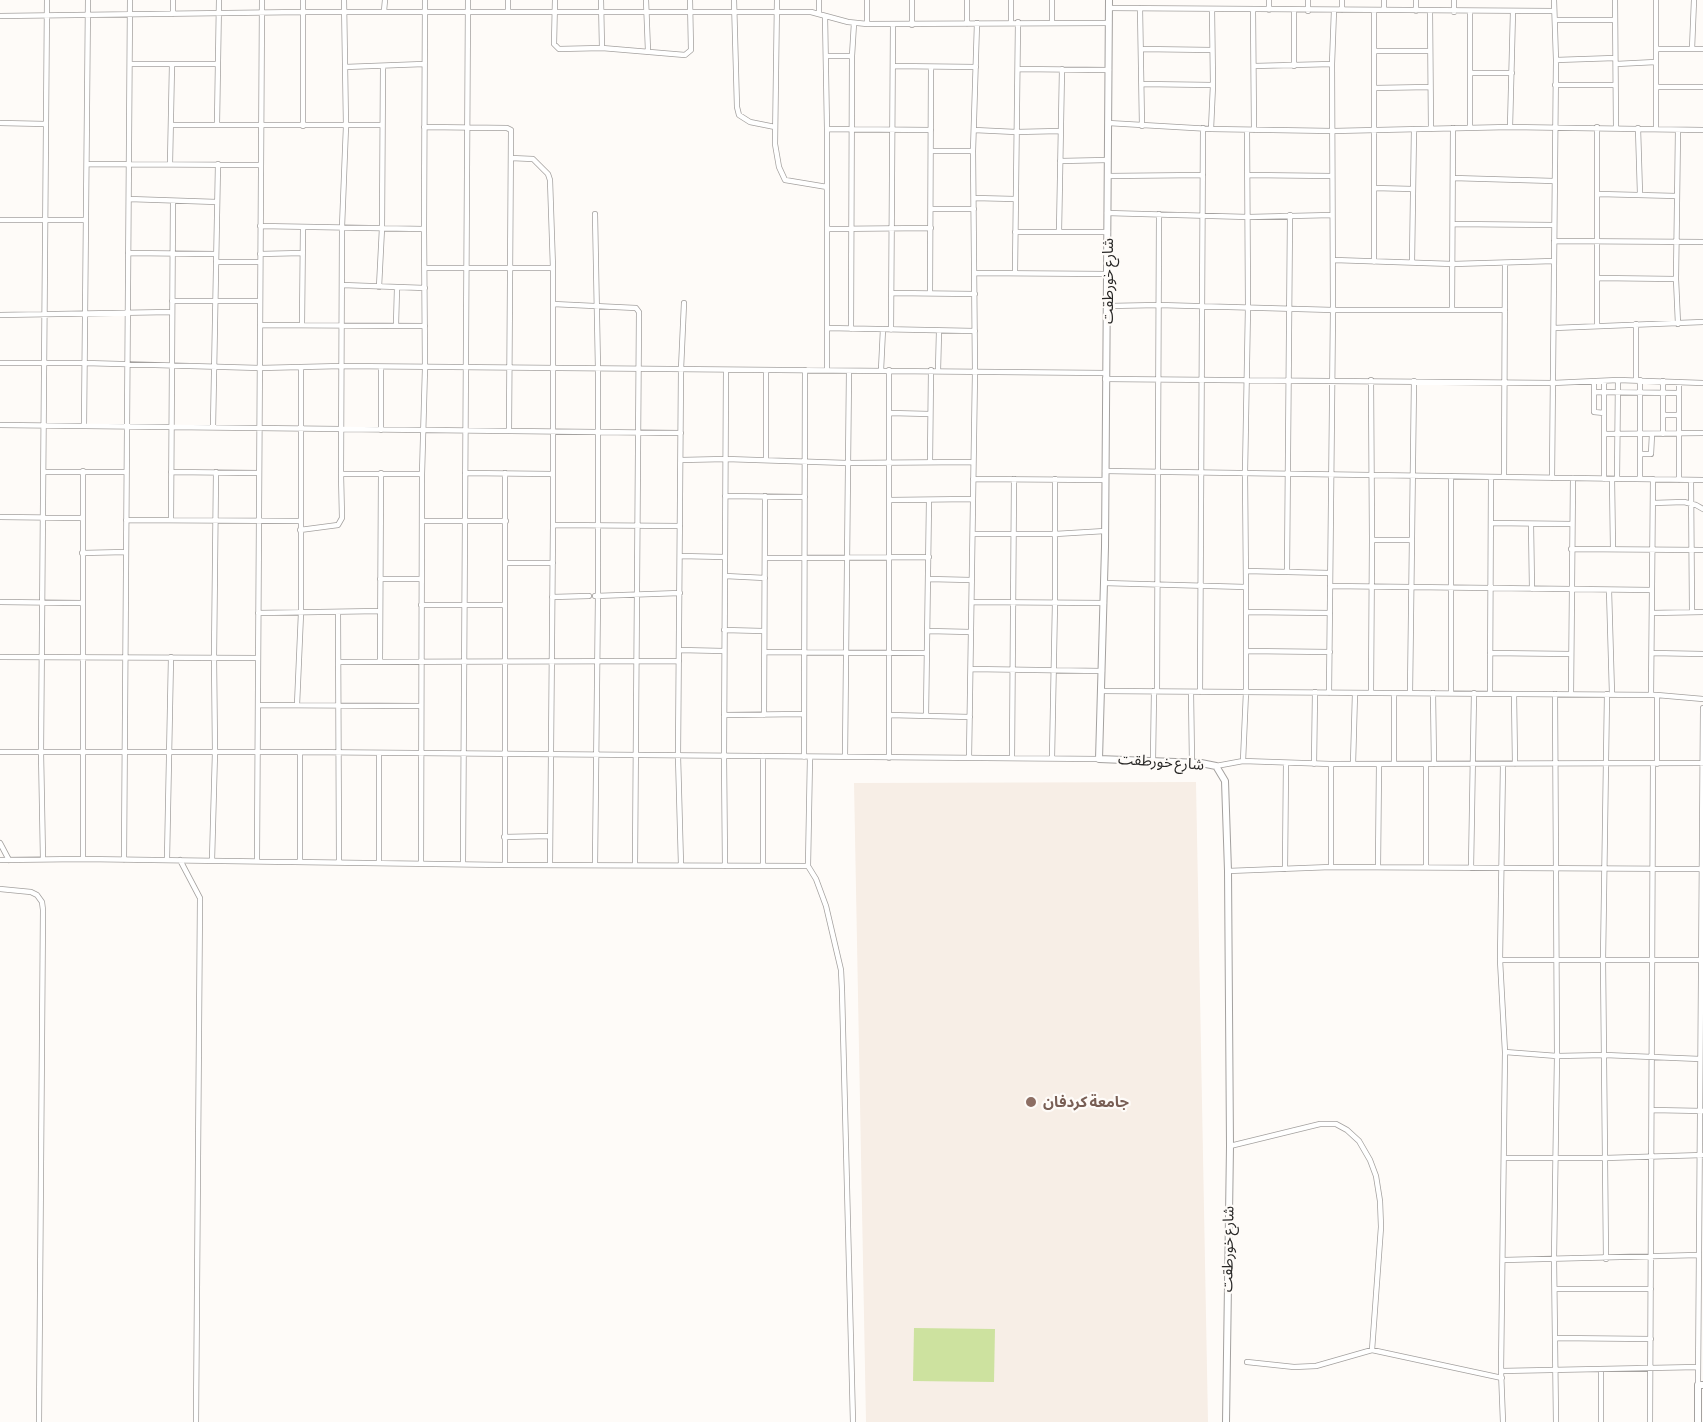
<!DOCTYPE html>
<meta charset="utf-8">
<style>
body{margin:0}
canvas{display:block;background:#fefbf8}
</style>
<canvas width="1703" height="1422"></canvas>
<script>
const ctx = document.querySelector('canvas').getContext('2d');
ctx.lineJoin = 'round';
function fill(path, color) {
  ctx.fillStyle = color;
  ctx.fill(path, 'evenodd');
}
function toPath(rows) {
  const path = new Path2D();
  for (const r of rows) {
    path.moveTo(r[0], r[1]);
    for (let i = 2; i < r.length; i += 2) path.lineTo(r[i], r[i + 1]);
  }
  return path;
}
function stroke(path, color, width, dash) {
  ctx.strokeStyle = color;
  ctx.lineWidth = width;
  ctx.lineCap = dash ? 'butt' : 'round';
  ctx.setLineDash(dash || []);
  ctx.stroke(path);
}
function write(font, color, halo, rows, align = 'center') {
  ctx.font = font + ' "Asap Condensed","Noto Sans Arabic",sans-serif';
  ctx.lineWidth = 4.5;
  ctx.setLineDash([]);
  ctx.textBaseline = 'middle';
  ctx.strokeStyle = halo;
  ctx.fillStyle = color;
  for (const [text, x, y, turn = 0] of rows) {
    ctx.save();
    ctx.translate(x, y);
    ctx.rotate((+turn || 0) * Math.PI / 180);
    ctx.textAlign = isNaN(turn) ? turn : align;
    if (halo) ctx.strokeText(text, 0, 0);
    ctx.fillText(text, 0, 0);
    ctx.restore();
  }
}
const built = toPath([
 [1196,782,1208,1422,866,1422,854,783]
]);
const green = toPath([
 [914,1328,995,1329,994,1382,913,1381]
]);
const street = toPath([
 [303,0,303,126],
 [555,0,554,44,559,49,602,48,685,55,691,50,690,0],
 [601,0,602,48],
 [646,0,648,51],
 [734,0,737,107,739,115,750,122,775,127],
 [777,0,775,144,779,167,785,180,827,187],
 [867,0,867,24],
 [967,0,967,24],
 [1416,0,1416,11],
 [1615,0,1616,128],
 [1109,8,1554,11],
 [1140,8,1142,126],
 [1253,10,1254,130],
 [1269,10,1269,0],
 [1342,10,1342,0],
 [1374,10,1374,262],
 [1384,10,1384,0],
 [384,11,385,0],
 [508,11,508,0],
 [1308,11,1308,0],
 [1430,11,1431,129],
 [1454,12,1454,0],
 [819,13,819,0],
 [173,14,173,0],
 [0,16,303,12,811,12,848,22,867,24,1109,23],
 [825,16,827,129,827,370],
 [1555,20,1615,20],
 [1011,22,1011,0],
 [1052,22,1052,0],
 [912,25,912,0],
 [1141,49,1212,50],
 [1656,49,1703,49],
 [1692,49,1694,0],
 [1374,51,1430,51],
 [826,56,852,56],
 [1556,60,1615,58],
 [130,64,218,64],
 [1616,64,1656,62],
 [893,66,976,67],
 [1254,66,1332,64],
 [1294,66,1294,10],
 [345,67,424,64],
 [1018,69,1109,70],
 [1470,73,1512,73],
 [1142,84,1213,85],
 [1555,85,1615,85],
 [1656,87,1703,87],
 [1374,88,1430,87],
 [0,123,46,124],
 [1108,123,1211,129,1333,131,1510,127,1703,130],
 [217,124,219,0],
 [171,125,382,125],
 [424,127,507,128,511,130,509,431],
 [1470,127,1470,12],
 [1510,127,1513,11],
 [1638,128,1640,194],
 [827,129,931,130],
 [1211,129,1213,85,1212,9],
 [1656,129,1656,0],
 [974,130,1016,132,1060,131],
 [1678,130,1676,279,1678,324],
 [931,151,973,151],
 [511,158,533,159,548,174,550,180,553,268,553,525,550,865],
 [1060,161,1108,160],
 [87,164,260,165],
 [170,164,172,64],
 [1248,175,1332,176],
 [1108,176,1203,175],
 [1453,178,1554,181],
 [1374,188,1413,189],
 [1599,194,1677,196],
 [974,198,1015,199],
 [129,199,217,202],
 [931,209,974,209],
 [1107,213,1248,217,1332,215],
 [0,220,86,220],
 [1453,224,1554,225],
 [260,226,424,229],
 [827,229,931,228],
 [1015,232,1108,232],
 [1059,232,1062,69],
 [1554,241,1703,242],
 [128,253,216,254],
 [260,254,302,253],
 [1334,260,1453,264,1554,261],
 [216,262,260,262],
 [1412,262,1414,129],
 [425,268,553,268],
 [1015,272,1018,22],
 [976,273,1107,274],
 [1598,278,1676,279],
 [342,285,425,288],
 [379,287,382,228,383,67],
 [892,293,975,294],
 [930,293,931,67],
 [172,301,260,301],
 [553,304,636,308,639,312,635,864],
 [1108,306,1159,305,1333,310,1505,310],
 [1452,309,1453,128],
 [0,315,171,312],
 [302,324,303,228],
 [1636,324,1636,380],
 [260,325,425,326],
 [396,325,397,288],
 [1597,326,1597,127],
 [827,328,975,331],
 [1554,328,1703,322],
 [851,329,852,56,854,23],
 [891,330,893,24],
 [0,363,85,363,260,368,342,366,1106,373],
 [766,370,766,460],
 [881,370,883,329],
 [938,371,939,331],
 [1105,379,1553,383,1618,380,1703,383],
 [1371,380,1372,540,1371,693],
 [1604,381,1604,479],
 [1663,381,1663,434],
 [1594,382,1594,412,1604,413],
 [1679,382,1679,480],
 [1594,392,1678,393],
 [890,413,930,414],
 [1663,415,1678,415],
 [0,425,681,433],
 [84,426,88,0],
 [213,427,218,164],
 [381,430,381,367],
 [1604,434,1703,433],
 [1641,454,1651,454,1652,434],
 [681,460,726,459,847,463,973,462],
 [930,462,931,370],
 [1105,471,1703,480],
 [44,472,126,472],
 [171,472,259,473],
 [465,473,552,474],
 [341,474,422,474],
 [1504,477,1505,263],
 [1552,478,1556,60,1554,0],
 [973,479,1105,480],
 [1612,479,1613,549],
 [1617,479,1618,380],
 [1640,479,1640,380],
 [1691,480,1692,612],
 [725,496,805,497],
 [889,500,973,499],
 [1653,503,1684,502,1696,505,1703,509],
 [0,517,83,518],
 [126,520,300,521],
 [171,520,173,201],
 [422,521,506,521],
 [1491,523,1572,524],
 [1531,524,1532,589],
 [553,525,680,526],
 [300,530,338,525,342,518,341,474,342,227,346,126,344,0],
 [973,534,1055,534,1105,531],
 [1372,540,1411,540],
 [1571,549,1703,550],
 [82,553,126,552],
 [680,556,725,557],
 [765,558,929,557],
 [505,563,553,563],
 [1246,571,1330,573],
 [1287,572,1290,215],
 [725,576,765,578],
 [380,579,421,579],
 [928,579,971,580],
 [1104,583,1246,587],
 [1330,586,1652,590],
 [1609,590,1612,694],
 [595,596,680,593],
 [552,597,589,596],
 [0,602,82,603],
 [972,602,1104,603],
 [421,605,505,605],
 [338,612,339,862],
 [1246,612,1330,613],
 [258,613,380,611],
 [1652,613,1703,612],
 [724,630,763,631],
 [928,631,971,632],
 [679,650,724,651],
 [1246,651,1330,652],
 [765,652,927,653],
 [1490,653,1571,654],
 [1652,653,1703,654],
 [0,657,258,658],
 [380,661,381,473],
 [339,662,679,661],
 [971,669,1102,671],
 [1102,691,1657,695,1703,699],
 [1157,691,1159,214],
 [1191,692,1192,763],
 [1200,692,1203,128],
 [1329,693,1333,310,1332,64,1334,10],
 [1410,693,1414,381],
 [1433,693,1434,764],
 [1451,693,1451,476],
 [1490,694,1491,477],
 [1514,694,1515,764],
 [1555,694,1557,1056,1554,1259,1556,1422],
 [1571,694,1573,478],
 [1651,695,1653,479],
 [258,705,421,706],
 [297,705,301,613,301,368],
 [724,715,804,714],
 [764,715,765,496],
 [889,715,970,717],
 [926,716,929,500],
 [0,752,300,752,1099,759],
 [763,756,763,866],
 [804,757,805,370],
 [810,757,808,866,816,879,826,906,841,970,842,991,853,1422],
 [845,757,849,371],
 [889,758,889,370],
 [969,758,975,372,973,151,977,23],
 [1012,758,1014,479],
 [1052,758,1055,602,1055,479],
 [1153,760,1154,691],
 [1243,761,1246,692,1246,587,1245,473,1248,307,1247,130],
 [1314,764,1315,692],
 [1353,764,1355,693],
 [1394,764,1394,694],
 [1503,764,1500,960,1505,1052,1501,1371,1503,1422],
 [1657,764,1657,695],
 [1216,766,1243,761,1331,764,1703,763],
 [504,837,550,836],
 [0,843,9,860],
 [43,859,41,752,47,0],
 [83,859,83,471],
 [167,859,171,657],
 [0,860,83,859,505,865,808,866],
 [124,860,130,0],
 [180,860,200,898,196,1422],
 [212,860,215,752,214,657,216,472],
 [257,860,262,0],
 [300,861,300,752],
 [379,863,379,753],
 [421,863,422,474,425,368,424,229,425,0],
 [463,864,468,0],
 [505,865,505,473],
 [595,865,598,596,598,369,595,214],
 [681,865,678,756,681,369,684,303],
 [725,866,724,756,726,370],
 [1331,867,1331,764],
 [1378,867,1379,764],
 [1426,867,1426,764],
 [1471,868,1474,693],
 [1285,869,1286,763],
 [1228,871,1331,867,1701,869],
 [0,889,31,892,37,895,42,902,43,910,39,1422],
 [1500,960,1701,960],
 [1505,1052,1557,1056,1605,1055,1700,1059],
 [1652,1110,1703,1111],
 [1230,1146,1320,1124,1336,1124,1347,1130,1359,1141,1370,1160,1376,1176,1380,1201,1381,1227,1372,1350],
 [1505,1158,1605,1158,1703,1155],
 [1606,1259,1603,960,1607,694],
 [1504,1260,1698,1255],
 [1555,1289,1651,1289],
 [1555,1338,1651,1339],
 [1247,1362,1294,1367,1316,1366,1372,1350,1502,1378],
 [1601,1370,1601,1422],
 [1501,1371,1698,1367],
 [1698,1385,1703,708],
 [1650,1422,1653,764]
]);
const secondary = toPath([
 [1109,0,1105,547,1099,759,1201,763,1216,766,1225,781,1228,871,1230,1146,1226,1422],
 [1698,1422,1698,1385,1703,1385]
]);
const markers = [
 [1031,1102,6,"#8d6e63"]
];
const streetNames = [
 ["شارع خورطقت",1108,281,-90],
 ["شارع خورطقت",1161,762,4],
 ["شارع خورطقت",1228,1249,-89]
];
const educationNames = [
 ["جامعة كردفان",1043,1102]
];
fill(built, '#f7eee6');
fill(green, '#cde29f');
stroke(street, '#a4a19f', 6);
stroke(secondary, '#a4a19f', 8);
stroke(street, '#fff', 4.5);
stroke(secondary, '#fff', 6);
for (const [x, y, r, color] of markers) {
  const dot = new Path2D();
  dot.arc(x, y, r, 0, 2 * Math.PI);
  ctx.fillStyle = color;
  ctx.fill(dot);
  stroke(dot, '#fefbf8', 2);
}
write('15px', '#282726', '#fefbf8', streetNames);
write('bold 15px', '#785e54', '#fefbf8', educationNames, 'left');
</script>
